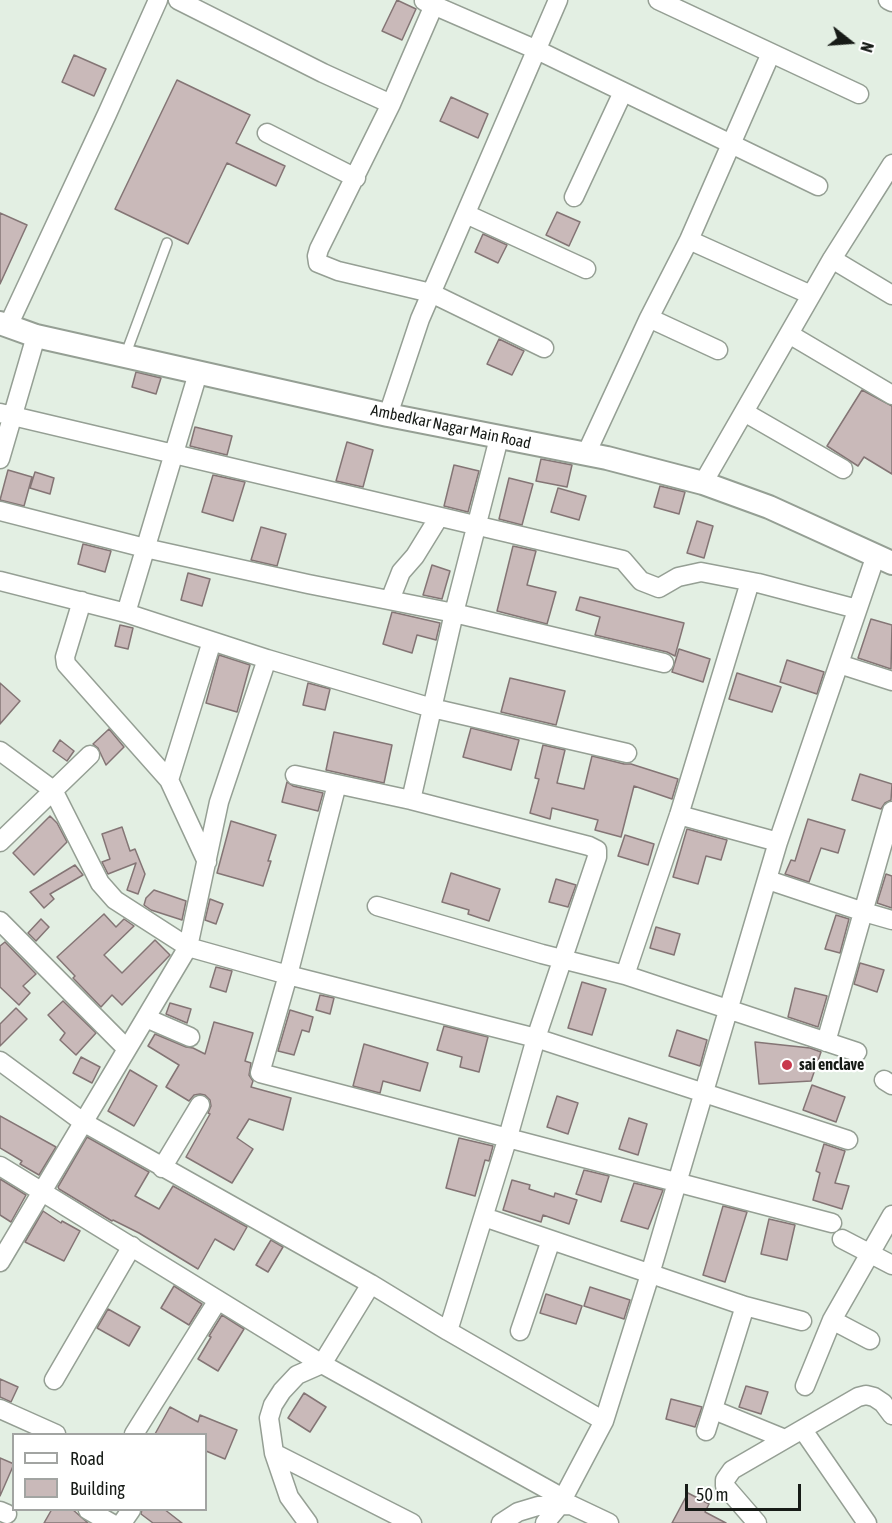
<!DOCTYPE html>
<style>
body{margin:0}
#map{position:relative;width:892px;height:1523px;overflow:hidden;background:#e3efe3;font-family:"Asap Condensed",sans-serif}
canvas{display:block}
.legend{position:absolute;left:12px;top:1433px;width:195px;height:78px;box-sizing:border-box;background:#fff;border:2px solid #a2a4a2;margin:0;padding:8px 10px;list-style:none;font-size:18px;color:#171b17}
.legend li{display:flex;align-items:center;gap:12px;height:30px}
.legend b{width:30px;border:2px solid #a2a4a2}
.north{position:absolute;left:820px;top:12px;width:60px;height:60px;-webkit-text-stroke:4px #fff;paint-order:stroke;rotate:107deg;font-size:16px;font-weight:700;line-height:24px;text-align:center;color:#171b17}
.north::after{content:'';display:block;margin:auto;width:21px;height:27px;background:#171b17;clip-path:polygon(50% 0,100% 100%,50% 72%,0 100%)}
.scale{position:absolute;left:685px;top:1484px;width:116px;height:27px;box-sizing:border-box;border:3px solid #171b17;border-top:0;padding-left:8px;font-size:18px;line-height:21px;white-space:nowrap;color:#171b17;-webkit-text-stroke:4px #fff;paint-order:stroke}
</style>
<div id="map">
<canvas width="892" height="1523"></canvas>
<ul class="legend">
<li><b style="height:8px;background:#fff"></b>Road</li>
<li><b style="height:16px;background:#c9b9b9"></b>Building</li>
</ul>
<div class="north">N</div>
<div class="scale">50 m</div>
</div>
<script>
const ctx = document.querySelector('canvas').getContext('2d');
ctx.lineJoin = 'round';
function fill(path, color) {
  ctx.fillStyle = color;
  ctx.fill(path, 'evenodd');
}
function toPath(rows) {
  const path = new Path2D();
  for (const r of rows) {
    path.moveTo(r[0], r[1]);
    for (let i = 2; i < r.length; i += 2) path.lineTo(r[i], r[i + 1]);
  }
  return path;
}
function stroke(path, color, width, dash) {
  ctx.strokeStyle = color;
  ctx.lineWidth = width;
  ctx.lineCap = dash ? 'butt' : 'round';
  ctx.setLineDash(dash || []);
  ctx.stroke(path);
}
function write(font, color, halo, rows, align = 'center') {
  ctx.font = font + ' "Asap Condensed",sans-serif';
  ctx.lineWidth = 4.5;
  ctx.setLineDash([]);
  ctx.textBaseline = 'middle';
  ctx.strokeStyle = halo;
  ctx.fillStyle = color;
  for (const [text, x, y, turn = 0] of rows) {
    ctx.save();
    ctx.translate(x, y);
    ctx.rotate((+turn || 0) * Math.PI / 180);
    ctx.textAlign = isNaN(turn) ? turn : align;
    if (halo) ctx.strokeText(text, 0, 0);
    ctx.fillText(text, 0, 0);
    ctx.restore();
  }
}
const building = toPath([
 [397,0,416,9,402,40,382,31,397,0],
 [74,55,106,69,94,96,62,82,74,55],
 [177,80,250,115,236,143,285,166,276,186,227,163,188,244,115,209,177,80],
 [451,97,488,114,478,138,440,121,451,97],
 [557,212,580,222,569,246,546,235,557,212],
 [0,213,27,225,0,284,0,213],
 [483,234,507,245,498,263,475,252,483,234],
 [499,339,524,351,512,375,487,364,499,339],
 [136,372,161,378,156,394,132,387,136,372],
 [862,390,892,406,892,474,864,457,858,466,827,446,862,390],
 [195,427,232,436,227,455,190,446,195,427],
 [347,442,373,450,363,487,336,481,347,442],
 [541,459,572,465,567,487,536,481,541,459],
 [454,465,479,471,468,512,444,506,454,465],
 [8,470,32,477,24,506,0,500,8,470],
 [35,472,54,478,50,494,30,488,35,472],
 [213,475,245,482,233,521,202,512,213,475],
 [509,478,533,484,522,525,499,519,509,478],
 [660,486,685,492,679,514,654,507,660,486],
 [558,488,586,496,579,520,551,512,558,488],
 [697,521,713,526,704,558,687,553,697,521],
 [261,527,286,534,277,566,251,560,261,527],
 [83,544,111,551,105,572,78,564,83,544],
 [513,546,536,551,527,585,556,592,547,624,497,611,513,546],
 [432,565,450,571,442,599,423,595,432,565],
 [188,573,210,579,202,606,181,600,188,573],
 [580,597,684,623,675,656,667,652,595,635,600,617,576,610,580,597],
 [392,612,440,623,436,640,417,635,412,653,383,644,392,612],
 [871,619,892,625,891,669,858,658,871,619],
 [120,625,133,628,128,649,115,646,120,625],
 [679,649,710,659,703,682,672,672,679,649],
 [219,655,250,665,237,712,206,703,219,655],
 [787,660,824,672,817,694,780,682,787,660],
 [737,673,781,687,772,712,729,699,737,673],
 [510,678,565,691,556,725,501,712,510,678],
 [0,683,20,701,0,724,0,683],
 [308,683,330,689,325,710,303,705,308,683],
 [471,728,519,740,511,770,463,757,471,728],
 [109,729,124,747,106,765,98,748,93,744,109,729],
 [334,732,392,745,384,783,326,770,334,732],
 [60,740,74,751,67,761,53,751,60,740],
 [543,745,565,750,557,783,584,789,592,756,624,764,631,764,678,779,672,799,634,786,621,837,595,830,598,820,552,808,550,819,530,813,539,779,535,778,543,745],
 [860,774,892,784,891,800,885,803,881,809,852,800,860,774],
 [287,782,293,786,323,793,318,811,282,802,287,782],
 [50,816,57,823,67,842,34,875,13,853,50,816],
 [808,819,845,830,838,853,821,848,809,882,785,874,791,860,795,861,808,819],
 [231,821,276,835,268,861,271,861,263,886,217,873,231,821],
 [122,827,130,851,135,849,145,874,138,894,127,890,136,863,108,874,102,862,110,859,102,834,122,827],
 [687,829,727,840,721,860,706,856,698,884,673,877,687,829],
 [625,835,654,844,648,865,618,856,625,835],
 [75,865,83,875,50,894,54,899,44,908,30,892,75,865],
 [451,873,500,889,489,921,468,914,469,910,442,902,451,873],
 [886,874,892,876,892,908,877,903,886,874],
 [556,879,576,885,568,907,549,902,556,879],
 [154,890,186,901,182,920,151,910,144,905,146,898,154,890],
 [210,899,223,904,216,924,205,920,210,899],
 [104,914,116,927,124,919,134,926,104,955,122,973,155,940,170,955,122,1005,112,995,101,1007,73,978,75,976,57,957,104,914],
 [836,915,849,919,840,953,825,949,836,915],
 [41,919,49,927,36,941,28,933,41,919],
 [656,927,680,934,674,955,650,948,656,927],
 [5,942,36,974,23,986,30,993,19,1005,0,987,0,946,5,942],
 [860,963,884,970,877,992,854,984,860,963],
 [216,967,232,971,226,992,210,987,216,967],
 [582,982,606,989,592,1035,568,1028,582,982],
 [795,988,827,996,818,1027,788,1017,795,988],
 [320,995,334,998,330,1014,316,1010,320,995],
 [63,1001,96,1033,76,1055,60,1040,65,1033,48,1015,63,1001],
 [170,1003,191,1009,187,1023,166,1014,170,1003],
 [16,1008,27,1019,0,1046,0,1024,16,1008],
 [290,1010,313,1017,309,1032,302,1030,294,1055,278,1051,290,1010],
 [214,1022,253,1033,245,1061,251,1063,249,1075,253,1081,251,1087,291,1098,283,1130,249,1119,237,1138,253,1149,232,1183,186,1157,210,1114,208,1113,211,1106,210,1100,205,1095,200,1094,194,1095,189,1101,166,1087,179,1065,148,1046,155,1034,186,1047,193,1048,205,1054,214,1022],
 [444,1026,488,1037,479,1072,460,1067,462,1057,437,1050,444,1026],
 [677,1030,707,1040,700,1066,669,1056,677,1030],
 [755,1042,810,1048,821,1052,811,1081,759,1084,755,1042],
 [364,1044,428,1063,420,1091,383,1081,380,1093,353,1086,364,1044],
 [81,1057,100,1067,92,1083,73,1073,81,1057],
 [130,1070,157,1086,134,1126,108,1111,130,1070],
 [812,1085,845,1097,836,1122,803,1110,812,1085],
 [557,1096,578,1103,568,1134,547,1127,557,1096],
 [0,1116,56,1147,39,1175,20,1164,22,1161,0,1148,0,1116],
 [629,1118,647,1124,638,1155,619,1149,629,1118],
 [87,1137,149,1172,135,1196,159,1209,173,1186,247,1227,234,1250,215,1239,198,1269,139,1233,113,1220,112,1221,59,1189,58,1187,87,1137],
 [459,1138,493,1146,489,1161,485,1160,475,1196,446,1188,459,1138],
 [824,1144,845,1151,835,1183,849,1186,842,1209,813,1200,820,1173,816,1171,824,1144],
 [584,1170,609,1176,601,1202,576,1194,584,1170],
 [0,1179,26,1195,11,1222,0,1215,0,1179],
 [512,1180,530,1185,529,1189,554,1197,555,1193,577,1200,569,1224,543,1215,541,1222,503,1210,512,1180],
 [634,1183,663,1190,648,1229,621,1221,634,1183],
 [723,1206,747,1212,725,1282,703,1275,723,1206],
 [43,1211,61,1223,62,1221,80,1231,64,1261,25,1242,43,1211],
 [769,1219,795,1225,787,1260,761,1254,769,1219],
 [271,1240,283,1247,268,1272,256,1265,271,1240],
 [174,1286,202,1304,189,1325,161,1308,174,1286],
 [590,1287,630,1300,624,1319,584,1306,590,1287],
 [546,1294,582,1306,576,1324,540,1313,546,1294],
 [108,1309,140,1327,129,1346,97,1328,108,1309],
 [222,1315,244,1329,218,1371,198,1359,211,1337,209,1336,222,1315],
 [0,1379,18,1387,11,1402,0,1397,0,1379],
 [746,1386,768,1392,761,1414,739,1407,746,1386],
 [304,1393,326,1407,310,1432,288,1418,304,1393],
 [671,1399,702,1407,695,1427,666,1419,671,1399],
 [170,1407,198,1422,200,1415,237,1430,225,1459,206,1451,206,1434,155,1434,170,1407],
 [0,1458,14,1464,0,1496,0,1458],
 [688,1493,709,1504,705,1512,726,1523,672,1523,688,1493],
 [52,1509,72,1509,88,1523,44,1523,52,1509],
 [142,1509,164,1509,182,1523,153,1523,141,1514,142,1509]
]);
const service = toPath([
 [125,356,167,243]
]);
const minor = toPath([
 [178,0,323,73,391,104],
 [658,0,859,94],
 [888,0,892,2],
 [424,1,537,50,818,186],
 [434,5,391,104,319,249,317,256,318,263,338,271,431,293,544,348],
 [267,133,356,178],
 [574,197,623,92],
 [466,214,586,269],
 [689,240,811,295],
 [832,259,892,295],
 [649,318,718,350],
 [8,326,107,114,158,0],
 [789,334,892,395],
 [744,412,843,469],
 [0,413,623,560,641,581,659,588,678,577,701,572,758,583,857,609],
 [388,415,420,319,558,0],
 [586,454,649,318,689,240,771,53],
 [0,459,36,336],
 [703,483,832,259,892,164],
 [0,511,145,548,308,584,454,613,664,663],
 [0,581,126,613,267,659,432,708,627,753],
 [390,600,401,572,415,556,439,517],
 [82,601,65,657,66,664,169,780],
 [126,613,198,373],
 [839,664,892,681],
 [0,751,53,790,100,883,115,900,188,947,288,975,536,1038,848,1140],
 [295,775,411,800,589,846,597,850,597,857,536,1038,508,1137,448,1331],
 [337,784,288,975,260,1073,832,1223],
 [411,800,454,613,499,438],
 [679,815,778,842],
 [0,842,90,755],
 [207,862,169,780,212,641],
 [768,880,864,912,892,920],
 [377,906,542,954,625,975,857,1052],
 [0,921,126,1048],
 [625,975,679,815,750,582],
 [146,1018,190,1037],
 [826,1042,892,811],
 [0,1061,83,1122,371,1284,448,1331,604,1421],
 [884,1080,892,1085],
 [0,1166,322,1364,563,1498],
 [162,1168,200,1105],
 [484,1217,745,1306,706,1431],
 [842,1239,892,1265],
 [0,1262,188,947,219,802,267,659],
 [371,1284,322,1364,297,1375,282,1391,273,1405,269,1418,274,1453,412,1523],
 [745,1306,802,1321],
 [832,1320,870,1340],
 [520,1331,551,1240],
 [54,1380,132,1246],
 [805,1386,832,1320,892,1215],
 [0,1409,56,1434],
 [714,1410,785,1439],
 [803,1430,867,1523],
 [134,1434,218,1300],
 [274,1453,289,1497,308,1523],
 [88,1510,111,1523],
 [0,1511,7,1514],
 [122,1523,131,1510],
 [501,1523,518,1512,538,1506,571,1505,609,1523],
 [545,1523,559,1506,604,1421,647,1284,778,842,876,555],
 [757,1523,725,1486,725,1480,732,1470,858,1397,866,1395,874,1397,883,1403,892,1415]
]);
const tertiary = toPath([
 [0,323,36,336,388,415,607,458,703,483,769,507,892,563]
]);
const markers = [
 [787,1065,6,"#c8384c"]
];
const streetNames = [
 ["Ambedkar Nagar Main Road",451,427,12]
];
const poiNames = [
 ["sai enclave",799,1065]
];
fill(building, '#c9b9b9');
stroke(building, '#847575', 1.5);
stroke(service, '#959f94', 12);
stroke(minor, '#959f94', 21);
stroke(tertiary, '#959f94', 26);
stroke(service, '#fff', 9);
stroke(minor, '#fff', 18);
stroke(tertiary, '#fff', 22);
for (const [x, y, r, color] of markers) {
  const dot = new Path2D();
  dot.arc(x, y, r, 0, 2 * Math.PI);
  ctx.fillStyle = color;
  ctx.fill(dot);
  stroke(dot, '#fff', 2);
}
write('16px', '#171b17', '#fff', streetNames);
write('bold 16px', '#171b17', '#fff', poiNames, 'left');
</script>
